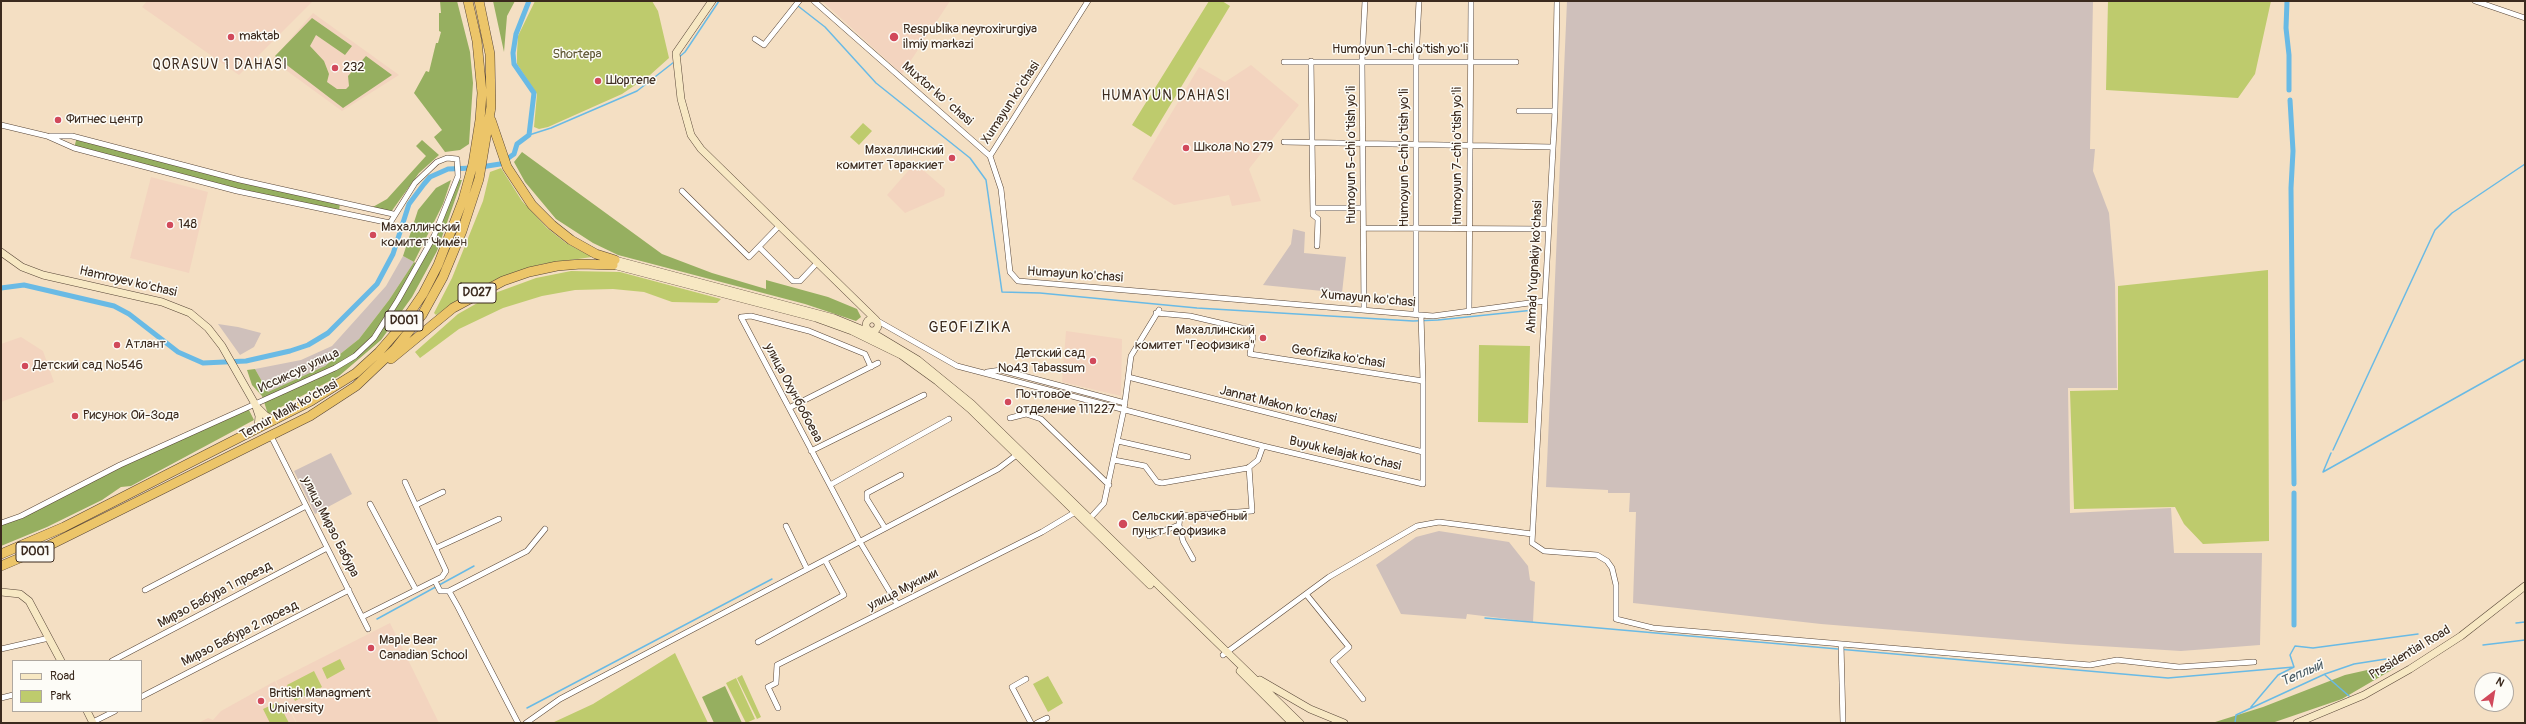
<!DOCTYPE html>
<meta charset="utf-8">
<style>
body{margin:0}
#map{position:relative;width:2526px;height:724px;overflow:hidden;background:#f4dfc3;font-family:Pangolin,sans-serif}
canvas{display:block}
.frame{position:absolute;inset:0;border:2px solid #3b2a1e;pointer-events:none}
.legend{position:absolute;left:12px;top:660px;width:130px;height:52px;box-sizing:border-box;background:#fdfcf7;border:1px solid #afa8a0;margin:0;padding:5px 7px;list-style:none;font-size:12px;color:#3b2a1e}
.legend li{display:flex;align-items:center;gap:8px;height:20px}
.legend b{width:20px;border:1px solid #afa8a0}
.north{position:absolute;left:2474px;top:672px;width:40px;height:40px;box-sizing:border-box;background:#fdfcf7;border:1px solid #afa8a0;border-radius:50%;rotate:31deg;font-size:11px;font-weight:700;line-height:16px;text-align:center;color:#3b2a1e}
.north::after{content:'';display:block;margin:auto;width:14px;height:18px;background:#d1495b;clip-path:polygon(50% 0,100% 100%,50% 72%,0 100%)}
</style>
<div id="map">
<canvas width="2526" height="724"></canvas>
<div class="frame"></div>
<ul class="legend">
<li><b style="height:5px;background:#f7e8c3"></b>Road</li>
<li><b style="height:11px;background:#becb6d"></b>Park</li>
</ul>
<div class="north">N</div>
</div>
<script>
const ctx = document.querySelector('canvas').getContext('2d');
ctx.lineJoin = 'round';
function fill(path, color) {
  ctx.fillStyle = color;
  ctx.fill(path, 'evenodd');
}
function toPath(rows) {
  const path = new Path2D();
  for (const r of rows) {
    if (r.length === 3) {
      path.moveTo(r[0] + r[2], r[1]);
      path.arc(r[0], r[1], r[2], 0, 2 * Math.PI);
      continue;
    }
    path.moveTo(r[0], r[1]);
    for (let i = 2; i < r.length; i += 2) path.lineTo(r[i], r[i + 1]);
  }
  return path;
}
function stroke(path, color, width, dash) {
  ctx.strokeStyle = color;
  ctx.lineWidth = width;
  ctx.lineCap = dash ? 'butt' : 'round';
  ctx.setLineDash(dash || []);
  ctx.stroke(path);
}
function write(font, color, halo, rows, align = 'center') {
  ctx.font = font + ' Pangolin,sans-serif';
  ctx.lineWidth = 3;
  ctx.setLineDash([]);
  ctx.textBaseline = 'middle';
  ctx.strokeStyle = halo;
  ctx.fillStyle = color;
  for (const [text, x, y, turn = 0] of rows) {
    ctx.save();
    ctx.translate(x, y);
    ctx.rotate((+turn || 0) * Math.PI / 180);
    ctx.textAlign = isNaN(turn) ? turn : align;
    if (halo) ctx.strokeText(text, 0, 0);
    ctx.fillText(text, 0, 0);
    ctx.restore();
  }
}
const built = toPath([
 [147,1,313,1,239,75,142,7],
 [822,1,950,1,902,74],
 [313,13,399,75,342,111,272,60],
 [1251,65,1299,105,1249,169,1261,201,1232,206,1229,195,1174,205,1132,179,1199,67,1225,82],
 [915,163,945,189,944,196,905,213,887,195],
 [151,177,208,192,189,273,130,258],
 [1066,331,1122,339,1121,396,1062,382],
 [21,337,43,351,54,382,1,402,1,344],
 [390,623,439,723,297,723,276,681],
 [275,681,296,723,198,723,208,718,213,720,221,711]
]);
const industrial = toPath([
 [1567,1,2093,1,2090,149,2095,149,2093,171,2109,213,2115,284,2117,388,2068,388,2070,513,2171,508,2174,553,2262,553,2260,645,2181,651,2067,644,1821,624,1633,603,1636,512,1629,512,1630,493,1608,493,1608,490,1546,487],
 [1293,229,1305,232,1304,253,1346,257,1342,293,1263,285,1291,244],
 [403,256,414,262,389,300,359,339,325,366,268,392,255,369,301,360,332,346,386,286],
 [218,324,238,327,261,333,254,347,240,355],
 [331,453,352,494,315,514,294,471],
 [1439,531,1509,542,1528,566,1530,580,1535,582,1533,622,1467,614,1466,619,1401,614,1376,565,1416,537]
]);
const green = toPath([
 [535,1,652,1,658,11,669,58,650,75,622,94,548,127,539,129,534,127,537,94,517,64,517,53,518,36],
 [1209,1,1222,1,1230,6,1151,137,1132,125],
 [2108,1,2271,1,2255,74,2238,98,2106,90],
 [863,123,872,131,859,145,850,137],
 [501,168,522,201,547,228,566,243,592,257,542,264,515,272,475,289,436,315,434,313,452,278,483,201,490,172],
 [2268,270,2269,541,2203,544,2184,524,2175,507,2074,509,2070,391,2118,390,2118,286],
 [571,271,620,272,721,299,717,303,672,302,644,292,613,289,575,290,542,296,503,308,459,329,420,358,415,352,458,314,495,293,536,278],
 [1479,345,1530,346,1528,423,1478,422],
 [675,653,708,723,552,723,593,704],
 [340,659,345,669,327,679,322,668],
 [314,671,322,687,295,701,287,685],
 [742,675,761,717,757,719,737,678],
 [1048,676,1063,703,1048,712,1033,684],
 [736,678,755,719,746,723,726,683],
 [278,702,289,723,270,723,263,709]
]);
const forest = toPath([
 [438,1,457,1,470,52,473,83,469,144,460,150,445,152,434,137,442,130,414,93,426,71,429,72,436,43,438,43,441,32,439,31,439,13,441,13,440,1],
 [493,1,515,1,507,16,504,52],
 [312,18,352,46,345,55,316,35,310,46,324,61,329,74,327,82,337,89,346,89,349,86,348,76,366,56,392,75,343,108,275,56],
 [77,137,340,203,339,211,237,191,74,148],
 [422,140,439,155,419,173,391,212,371,208,387,199,426,156,416,146],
 [522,152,662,254,712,273,766,289,766,280,828,297,857,309,861,317,856,321,805,304,618,255,593,243,556,219,525,182,514,162],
 [451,180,443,204,414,262,418,265,436,236,458,180,462,180,437,251,412,297,381,340,339,376,268,414,262,396,252,385,247,370,255,369,268,392,325,366,359,339,389,300,414,262,403,256,418,210,436,188],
 [241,410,249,410,254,420,131,486,121,487,102,500,47,527,1,546,1,523],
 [2394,664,2395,668,2342,699,2272,723,2212,723,2263,707,2345,675],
 [725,686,742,723,714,723,702,697]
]);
const stream = toPath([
 [798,6,825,27,876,83,970,158,986,180,1002,292,1040,293,1197,308,1413,321,1438,320,1534,310],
 [678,58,685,52,719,1],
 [529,135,551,128,637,91,674,62],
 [2333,450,2435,230,2452,213,2525,164],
 [2331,453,2323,472,2525,359],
 [1485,618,2168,678,2294,667],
 [377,619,474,566],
 [2516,623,2525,622],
 [2483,645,2525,640],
 [2325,675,2349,696],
 [2251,707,2278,675,2294,667,2290,655,2295,646,2313,648,2418,634],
 [527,708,772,579],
 [2235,723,2236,715,2325,674,2354,664,2386,659]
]);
const canal = toPath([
 [2287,1,2286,28,2289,55,2289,90],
 [2290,100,2293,151,2291,188,2294,484],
 [481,167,500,164,514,154,517,144,529,135,534,93,514,64,513,53,516,34,529,1],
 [1,288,24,285,114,306,129,314,178,352,203,363,246,361,290,351,308,345,328,333,377,284,393,254,409,204,424,184,430,177,448,169,473,168],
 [2294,493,2294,625]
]);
const street = toPath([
 [814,1,990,156,1001,189,1010,272,1018,281,1433,316,1544,301],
 [1557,1,1555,111,1532,543,1544,551,1597,555,1607,561,1612,568,1616,585,1616,619,1653,628,2090,665,2117,660,2179,667,2254,662],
 [2475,1,2525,18],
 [755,39,764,45,799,1],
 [1311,61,1313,215,1318,219,1317,246],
 [1284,62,1516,62],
 [1519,111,1555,111],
 [1,125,47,136,74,148,237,191,390,223,415,183,437,162,447,158,457,159,458,176,434,236,398,300,374,338,355,356,335,368,120,465,21,516,1,523],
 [50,136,72,136,240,180,393,214],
 [1284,142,1552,147],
 [990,156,1088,1],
 [682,191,749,257,779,226],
 [1313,208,1363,208],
 [1363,228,1547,229],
 [759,247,793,281,800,281,817,263],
 [1364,309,1362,61,1365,1],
 [1469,312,1471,1],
 [1156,313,1190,316,1250,330,1253,337,1250,354,1423,381],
 [1416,315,1416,61,1419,1],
 [876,320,957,366,1263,446,1423,484,1423,381,1421,315],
 [871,367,865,354,809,331,751,316,741,317,860,542,897,604],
 [987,372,1001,370,1125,403],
 [1128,377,1423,452],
 [789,408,878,363],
 [1010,418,1026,414,1041,419,1109,485],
 [271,436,368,629],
 [1118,441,1188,457],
 [811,451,924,395],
 [1114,460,1145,466,1157,482,1162,483,1248,468,1258,460,1263,446],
 [830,485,949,419],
 [370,504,416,590],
 [416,505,443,492],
 [1093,515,1104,503,1124,409,1131,356,1159,310],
 [786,526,807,569],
 [885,528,867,499,867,493,901,475],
 [1149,536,1179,525],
 [436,548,499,519],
 [1193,559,1183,541,1179,525,1180,516,1252,511,1249,467],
 [435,581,440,591,449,591,458,607,518,723],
 [145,590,306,506],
 [449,591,527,551,545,529],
 [1306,594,1349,647,1333,661,1363,699],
 [362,617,442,577,446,571,405,482],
 [758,642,844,595,825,560],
 [1841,644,1843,723],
 [1,649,49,638],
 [1223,655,1329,577,1417,526,1439,522,1532,534],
 [112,661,327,548],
 [1026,679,1012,687,1031,723],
 [141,697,349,590],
 [1,698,13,695],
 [778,708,768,687,776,683,777,665,1042,532,1077,511],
 [93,722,115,711],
 [526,723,560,699,998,469,1019,453],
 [1037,723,1047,718]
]);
const secondary = toPath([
 [712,1,676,53,681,99,691,135,701,149,876,320],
 [1,252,22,267,43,275,162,302,190,313,208,328,222,346,255,404,259,416,258,428],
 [615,260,834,318,878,336,918,360,972,404,1300,723],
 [613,265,816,318,852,331,901,355,937,381,970,409,1150,585],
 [872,325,6],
 [258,408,266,416,275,420],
 [1,592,20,594,29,601,61,661],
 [1240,671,1292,723],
 [1260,680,1310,709,1344,723],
 [87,711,93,723],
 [2297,723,2364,695,2410,669,2461,636,2525,586]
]);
const highway = toPath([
 [491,120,507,167,532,205,552,225,571,240,596,254,615,260],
 [391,359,453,308,503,281,529,272,557,266,581,264,613,265],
 [1,554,64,527,311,401,356,373,379,352,399,329,423,294,438,265,463,200,473,164,480,120,482,93,477,41,468,1],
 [1,566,48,546,310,416,356,386,395,349,422,315,443,277,462,231,479,179,491,107,490,54,479,1]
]);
const markers = [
 [231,37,4,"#d1495b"],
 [894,37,5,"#d1495b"],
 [335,68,4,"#d1495b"],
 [598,81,4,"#d1495b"],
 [58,120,4,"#d1495b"],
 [1186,148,4,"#d1495b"],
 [952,158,4,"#d1495b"],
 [170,225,4,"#d1495b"],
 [373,235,4,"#d1495b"],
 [1263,338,4,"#d1495b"],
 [117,345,4,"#d1495b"],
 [1093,361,4,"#d1495b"],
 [25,366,4,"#d1495b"],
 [1008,402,4,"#d1495b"],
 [75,416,4,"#d1495b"],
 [1123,524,5,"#d1495b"],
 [371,648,4,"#d1495b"],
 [261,701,4,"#d1495b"]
];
const shields = [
 [477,293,38],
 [404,321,38],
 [35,552,38]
];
const shieldNames = [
 ["D027",477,293],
 ["D001",404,321],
 ["D001",35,552]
];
const poiNames = [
 ["Respublika neyroxirurgiya",903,30],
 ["ilmiy markazi",903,45],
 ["maktab",239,37],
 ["232",343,68],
 ["Шортепе",606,81],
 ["Фитнес центр",66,120],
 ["Школа № 279",1194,148],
 ["Махаллинский",944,151,"right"],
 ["комитет Тараккиет",944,166,"right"],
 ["148",178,225],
 ["Махаллинский",381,228],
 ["комитет Чимён",381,243],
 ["Махаллинский",1255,331,"right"],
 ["комитет \"Геофизика\"",1255,346,"right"],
 ["Атлант",125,345],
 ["Детский сад",1085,354,"right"],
 ["№43 Tabassum",1085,369,"right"],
 ["Детский сад №546",33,366],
 ["Почтовое",1016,395],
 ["отделение 111227",1016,410],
 ["Рисунок Ой-Зода",83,416],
 ["Сельский врачебный",1132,517],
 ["пункт Геофизика",1132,532],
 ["Maple Bear",379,641],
 ["Canadian School",379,656],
 ["British Managment",269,694],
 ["University",269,709]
];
const streetNames = [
 ["Humoyun 1-chi o'tish yo'li",1400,50],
 ["Muxtor koʻchasi",937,94,41],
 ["Xumayun ko'chasi",1011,103,-57],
 ["Humoyun 5-chi o'tish yo'li",1352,155,-90],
 ["Humoyun 7-chi o'tish yo'li",1458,156,-90],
 ["Humoyun 6-chi o'tish yo'li",1405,158,-90],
 ["Ahmad Yugnakiy ko'chasi",1535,267,-87],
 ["Humayun ko'chasi",1075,275,4],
 ["Hamroyev ko'chasi",128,282,13],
 ["Xumayun ko'chasi",1368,299,5],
 ["Geofizika ko'chasi",1338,357,9],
 ["Иссиксув улица",299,371,-25],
 ["улица Охунбобоева",793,393,62],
 ["Jannat Makon ko'chasi",1278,405,14],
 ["Temur Malik ko'chasi",289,410,-29],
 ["Buyuk kelajak ko'chasi",1345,454,13],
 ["улица Мирзо Бабура",330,527,63],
 ["улица Мукими",903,590,-27],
 ["Мирзо Бабура 1 проезд",215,595,-28],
 ["Мирзо Бабура 2 проезд",240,634,-27],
 ["Presidential Road",2410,653,-31]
];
const parkNames = [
 ["Shortepa",577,55]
];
const neighbourhoodNames = [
 ["QORASUV 1 DAHASI",220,65],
 ["HUMAYUN DAHASI",1166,96]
];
const waterNames = [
 ["Теплый",2302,674,-24]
];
const quarterNames = [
 ["GEOFIZIKA",970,328]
];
fill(built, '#f3d4bf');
fill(industrial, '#cfc0bb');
fill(green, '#becb6d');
fill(forest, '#96af60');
stroke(stream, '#69bae5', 1.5);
stroke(canal, '#69bae5', 5);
stroke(street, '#574537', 6);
stroke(secondary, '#574537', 8);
stroke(highway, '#574537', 10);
stroke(street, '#fff', 5);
stroke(secondary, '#f7e8c3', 7);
stroke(highway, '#ecc569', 9);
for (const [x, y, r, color] of markers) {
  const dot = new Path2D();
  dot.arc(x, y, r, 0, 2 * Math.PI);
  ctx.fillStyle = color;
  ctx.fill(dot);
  stroke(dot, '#fdfcf7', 1.5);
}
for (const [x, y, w] of shields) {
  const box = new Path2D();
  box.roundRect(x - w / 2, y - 10, w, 20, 3);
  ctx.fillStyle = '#fdfcf7';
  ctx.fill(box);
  stroke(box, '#3b2a1e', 1);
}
write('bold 12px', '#3b2a1e', null, shieldNames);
write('13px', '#3b2a1e', '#fdfcf7', poiNames, 'left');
write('13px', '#3b2a1e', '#fdfcf7', streetNames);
write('13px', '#625a36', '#fdfcf7', parkNames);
ctx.letterSpacing = '1px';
write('14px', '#3b2a1e', '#fdfcf7', neighbourhoodNames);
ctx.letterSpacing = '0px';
write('italic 14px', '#4b5c64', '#fdfcf7', waterNames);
ctx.letterSpacing = '1px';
write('15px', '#3b2a1e', '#fdfcf7', quarterNames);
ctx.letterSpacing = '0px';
</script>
